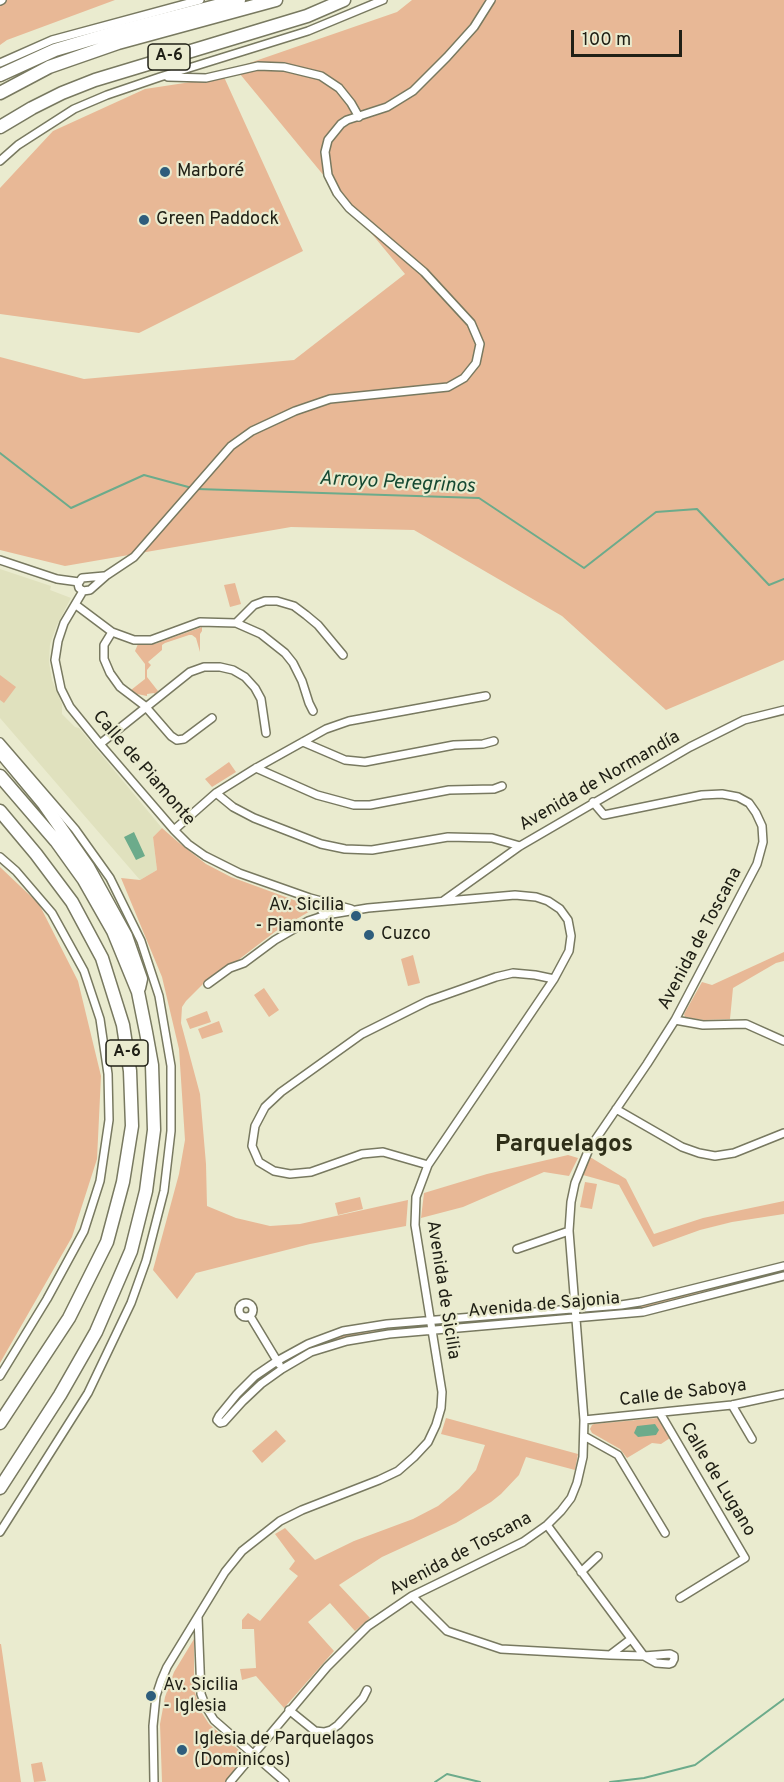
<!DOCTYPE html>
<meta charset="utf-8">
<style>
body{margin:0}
#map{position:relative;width:784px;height:1782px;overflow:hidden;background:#eaebcf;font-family:Overpass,sans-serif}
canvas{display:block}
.scale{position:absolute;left:571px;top:30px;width:111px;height:27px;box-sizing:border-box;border:3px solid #202016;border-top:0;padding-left:8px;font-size:18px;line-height:21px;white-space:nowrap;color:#202016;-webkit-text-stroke:4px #eaebcf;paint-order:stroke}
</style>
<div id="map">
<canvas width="784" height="1782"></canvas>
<div class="scale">100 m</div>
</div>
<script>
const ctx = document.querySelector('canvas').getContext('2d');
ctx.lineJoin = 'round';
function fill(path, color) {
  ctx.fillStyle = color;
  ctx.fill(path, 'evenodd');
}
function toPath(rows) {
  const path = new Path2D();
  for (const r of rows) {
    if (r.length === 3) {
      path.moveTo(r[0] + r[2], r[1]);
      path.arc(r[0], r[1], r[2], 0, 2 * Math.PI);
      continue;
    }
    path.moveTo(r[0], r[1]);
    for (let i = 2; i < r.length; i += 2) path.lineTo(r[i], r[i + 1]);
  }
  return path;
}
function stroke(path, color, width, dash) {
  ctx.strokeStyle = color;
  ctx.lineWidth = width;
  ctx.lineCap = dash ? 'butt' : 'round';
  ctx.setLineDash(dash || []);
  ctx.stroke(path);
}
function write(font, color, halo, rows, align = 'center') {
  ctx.font = font + ' Overpass,sans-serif';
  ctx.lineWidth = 4.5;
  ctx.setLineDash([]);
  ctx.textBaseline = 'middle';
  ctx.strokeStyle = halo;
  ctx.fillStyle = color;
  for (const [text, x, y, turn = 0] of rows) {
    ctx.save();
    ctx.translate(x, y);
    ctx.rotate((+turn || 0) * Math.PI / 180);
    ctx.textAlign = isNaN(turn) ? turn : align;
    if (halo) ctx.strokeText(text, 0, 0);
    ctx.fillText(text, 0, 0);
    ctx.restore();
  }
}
const built = toPath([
 [0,569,51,586,50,590,71,598,57,625,50,644,49,662,52,680,62,704,62,714,75,727,79,728,162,828,153,837,157,870,140,880,0,718]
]);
const green = toPath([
 [0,0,115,0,7,40,0,45],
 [412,0,784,0,784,660,666,710,562,616,414,530,291,527,65,566,0,550,0,357,84,379,294,360,405,274,235,68,397,12],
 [224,77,303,251,139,333,0,314,0,188,53,131,145,89],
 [235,583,241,604,230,607,224,585],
 [202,627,202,631,200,634,200,652,196,638,192,635,189,635,165,643,162,645,162,650,148,662,151,665,147,670,147,677,158,691,155,694,154,693,147,694,147,696,137,694,131,690,145,679,145,664,135,651,138,644,155,644],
 [0,675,16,687,4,703,0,700],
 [229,762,236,772,212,787,205,779],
 [162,828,178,842,206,864,231,877,313,907,312,910,276,931,233,964,206,981,186,1001,182,1007,181,1023,200,1094,206,1164,207,1206,236,1218,270,1226,300,1224,408,1200,406,1226,310,1244,196,1273,177,1299,153,1270,179,1174,185,1140,179,1049,162,977,121,878,140,880,157,870,153,837],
 [0,867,39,904,78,981,101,1076,97,1159,72,1237,0,1363],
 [784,952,784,961,776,963,733,988,730,1019,704,1020,685,1017,684,1014,702,982,712,985],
 [413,955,420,983,408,986,401,959],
 [264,988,279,1010,269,1017,254,995],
 [207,1011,211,1022,190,1029,186,1019],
 [219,1021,223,1032,202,1039,198,1029],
 [568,1155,578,1158,569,1176,544,1172,463,1207,421,1218,424,1193,487,1174],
 [590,1157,626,1179,654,1234,703,1218,784,1201,784,1214,732,1222,700,1230,653,1247,619,1185,583,1175],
 [585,1182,597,1184,592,1209,580,1207],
 [360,1197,363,1209,338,1215,335,1203],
 [784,1270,784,1271,641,1308,586,1313,641,1306],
 [420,1325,421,1326,420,1328,346,1337,311,1349,286,1360,310,1347,345,1335],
 [446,1418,578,1454,575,1470,526,1457,519,1475,501,1494,491,1502,456,1523,382,1557,339,1585,370,1618,355,1631,330,1603,308,1622,334,1651,284,1708,256,1676,242,1680,240,1669,256,1668,254,1629,242,1629,242,1620,248,1613,260,1621,298,1576,289,1569,295,1561,275,1534,285,1528,315,1560,354,1541,413,1519,438,1506,459,1489,476,1470,485,1445,441,1434],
 [658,1418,670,1438,661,1444,652,1443,627,1458,620,1449,592,1433,590,1429,592,1425,594,1424],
 [276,1430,286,1441,262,1463,252,1451],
 [194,1639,194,1689,200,1710,209,1724,240,1751,245,1759,244,1764,227,1782,162,1782,160,1724,165,1697,174,1672],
 [0,1644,1,1644,21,1782,0,1782],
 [42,1762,46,1781,34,1782,31,1764]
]);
const water = toPath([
 [134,832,145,856,136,860,124,837],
 [655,1424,659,1430,656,1435,638,1437,634,1433,637,1426]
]);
const stream = toPath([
 [0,453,71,508,144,475,192,488],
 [197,489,479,498,584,568,656,512,697,509,769,585,784,579],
 [435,1782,447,1774,480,1782],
 [610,1782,644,1778,695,1765,784,1699]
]);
const street = toPath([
 [0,1,2,0],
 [0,63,52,40,200,0],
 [168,77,206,78,258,66,284,67,321,76,339,88,351,103,359,117],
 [0,161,18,145,74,109,107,95,160,77,308,31,383,0],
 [0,560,57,579,79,582],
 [83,591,90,590,107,575,134,557,231,446,252,431,295,411,330,399,448,387,464,378,476,363,480,344,471,323,424,272,349,208,337,193,328,175,325,152,328,140,341,124,347,120,387,107,413,91,447,57,474,27,491,0],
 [83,591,64,623,58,641,55,660,61,689,70,707,100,744,174,830,188,844,205,856,239,873,310,898,351,909],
 [83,591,79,588,78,584,82,578,104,576],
 [76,605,112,632,134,640,151,640,200,622,236,623,254,605,265,601,277,601,294,606,306,615,318,625,343,655],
 [236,623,261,634,285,653,293,663,302,681,309,703,313,711],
 [112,632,104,645,104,659,110,673,120,687,145,706,171,736,177,740,184,739,212,718],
 [0,742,75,829,110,878,141,941,159,996,171,1066,171,1131,164,1191,146,1261,131,1303,88,1393,0,1532],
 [303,742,345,760,365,762,454,745,483,744,494,741],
 [100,744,190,672,204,667,220,667,233,670,245,677,255,688,261,699,266,733],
 [256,768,317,795,354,805,370,805,449,790,494,789,502,786],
 [216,793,233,807,254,818,321,844,345,849,372,850,448,837,492,838,520,846],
 [174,830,216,793,256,768,326,729,349,721,486,696],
 [0,857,16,871,52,913,84,971,100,1019,108,1074,109,1120,100,1181,84,1231,47,1299,0,1376],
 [312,900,326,915],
 [443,901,520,846,690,747,744,720,784,710],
 [675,1020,703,1025,746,1024,784,1041],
 [616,1109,682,1147,699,1153,715,1156,734,1153,784,1133],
 [428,1165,383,1152,362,1154,311,1172,290,1174,274,1171,259,1162,252,1146,255,1126,265,1107,281,1092,362,1034,428,1001,496,977,513,973,535,975,554,979],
 [517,1249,569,1231],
 [784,1266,640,1302,621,1305,387,1324,343,1331,308,1344,277,1361,255,1376,237,1394,219,1416,217,1420,220,1423,224,1422,243,1401,261,1384,282,1369,311,1352,347,1341,389,1334,643,1312,784,1276],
 [246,1310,7],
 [250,1316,279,1364],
 [732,1405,752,1439],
 [660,1413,745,1558,680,1598],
 [584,1420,732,1405,784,1394],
 [584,1436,618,1455,665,1533],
 [547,1525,644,1656,670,1654,674,1656,674,1659,672,1663,669,1664,656,1663,644,1656,610,1655],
 [581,1572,598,1556],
 [412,1596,447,1631,501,1649,610,1655,631,1639],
 [198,1617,201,1694,206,1707,214,1720,285,1782],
 [289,1710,315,1731,324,1732,331,1730,338,1725,363,1698,367,1690],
 [154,1782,153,1726,156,1696,161,1681,167,1667,225,1572,242,1551,280,1521,302,1510,379,1480,398,1471,414,1457,428,1442,436,1425,441,1408,442,1392,415,1225,416,1197,428,1165,554,979,569,951,571,936,568,920,560,909,548,901,536,897,515,895,368,908,326,915,308,921,275,940,244,963,230,968,208,984],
 [230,1782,327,1667,368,1626,412,1596,523,1542,547,1525,561,1511,571,1498,577,1483,583,1457,584,1420,569,1231,571,1202,575,1183,589,1149,647,1064,675,1020,757,864,763,842,762,826,756,813,749,803,738,797,722,794,702,795,604,815,593,802]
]);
const highway = toPath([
 [0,75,55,50,119,31,239,0],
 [0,93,49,67,118,43,276,0],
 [0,127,32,108,62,93,95,80,307,16,344,0],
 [0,751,44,804,88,867,126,936,141,979,139,988],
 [0,776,56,841,84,880,113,931,138,992,146,1032,152,1065,154,1130,146,1191,131,1251,96,1332,60,1395,0,1488],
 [0,811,36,854,72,902,102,958,123,1025,130,1071,132,1126,123,1182,107,1242,69,1318,0,1423]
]);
const markers = [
 [165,172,6,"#2e5d7c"],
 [144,220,6,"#2e5d7c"],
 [356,916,6,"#2e5d7c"],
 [369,935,6,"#2e5d7c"],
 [151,1696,6,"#2e5d7c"],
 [182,1750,6,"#2e5d7c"]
];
const shields = [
 [169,57,42],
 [127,1053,42]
];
const shieldNames = [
 ["A-6",169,57],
 ["A-6",127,1053]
];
const poiNames = [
 ["Marboré",177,172],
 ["Green Paddock",156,220],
 ["Av. Sicilia",344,906,"right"],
 ["- Piamonte",344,927,"right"],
 ["Cuzco",381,935],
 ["Av. Sicilia",163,1686],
 ["- Iglesia",163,1707],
 ["Iglesia de Parquelagos",194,1740],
 ["(Dominicos)",194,1761]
];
const streetNames = [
 ["Calle de Piamonte",143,769,49],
 ["Avenida de Normandía",600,782,-30],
 ["Avenida de Toscana",701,939,-62],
 ["Avenida de Sicilia",442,1290,81],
 ["Avenida de Sajonia",544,1306,-5],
 ["Calle de Saboya",683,1394,-7],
 ["Calle de Lugano",717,1480,59],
 ["Avenida de Toscana",461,1555,-28]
];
const waterNames = [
 ["Arroyo Peregrinos",397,484,3]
];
const districtNames = [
 ["Parquelagos",564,1146]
];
fill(built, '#e0e1be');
fill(green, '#e8b896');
fill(water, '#6cab8b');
stroke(stream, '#6cab8b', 2);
stroke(street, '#787960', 10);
stroke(highway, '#787960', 15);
stroke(street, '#fff', 7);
stroke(highway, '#fff', 12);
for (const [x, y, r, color] of markers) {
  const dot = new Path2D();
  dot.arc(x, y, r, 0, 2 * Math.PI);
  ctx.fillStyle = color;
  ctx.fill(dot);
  stroke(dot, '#eaebcf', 2);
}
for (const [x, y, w] of shields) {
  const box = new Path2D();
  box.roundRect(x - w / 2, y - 13, w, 26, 4.5);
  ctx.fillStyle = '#eaebcf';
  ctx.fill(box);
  stroke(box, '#202016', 1.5);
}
write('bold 16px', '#202016', null, shieldNames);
write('18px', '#202016', '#eaebcf', poiNames, 'left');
write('18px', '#202016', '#eaebcf', streetNames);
write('italic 20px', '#164932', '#eaebcf', waterNames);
write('bold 24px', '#2e2e18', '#eaebcf', districtNames);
</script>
